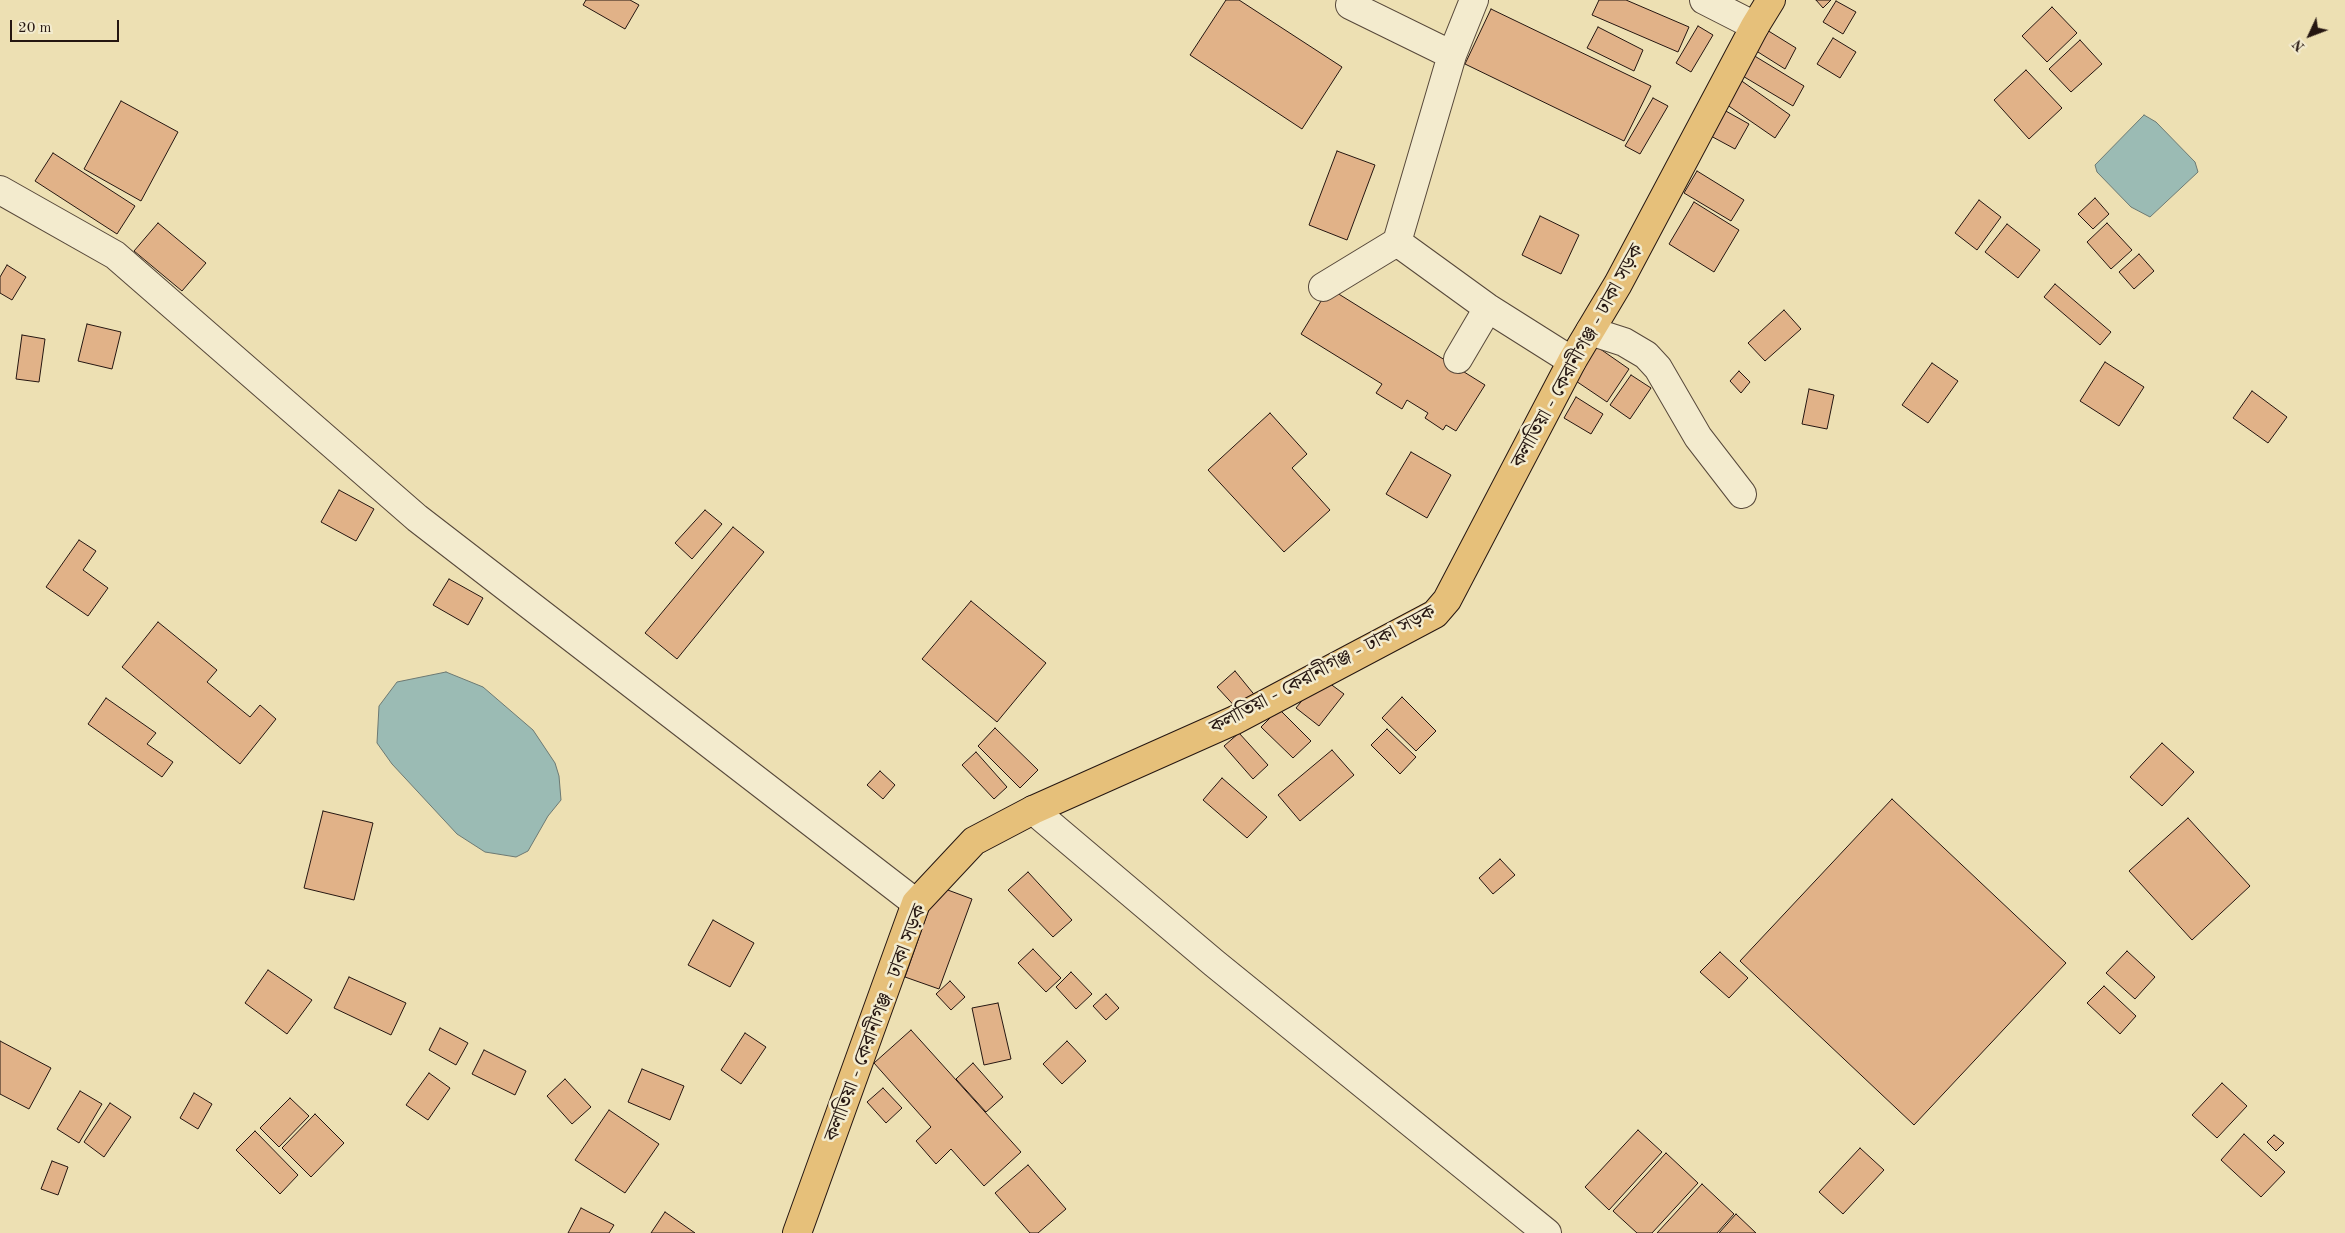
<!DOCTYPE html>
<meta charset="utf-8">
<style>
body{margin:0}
#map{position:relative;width:2345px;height:1233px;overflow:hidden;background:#ede0b3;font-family:"Old Standard TT",serif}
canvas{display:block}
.north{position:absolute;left:2285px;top:10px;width:50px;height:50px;-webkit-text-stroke:4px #f3ebce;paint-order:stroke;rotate:227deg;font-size:14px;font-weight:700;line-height:20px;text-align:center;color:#251611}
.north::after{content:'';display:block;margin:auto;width:18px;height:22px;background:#251611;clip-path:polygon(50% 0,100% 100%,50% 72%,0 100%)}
.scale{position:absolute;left:10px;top:20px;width:109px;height:22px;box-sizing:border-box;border:2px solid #251611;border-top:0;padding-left:6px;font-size:15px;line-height:18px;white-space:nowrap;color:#251611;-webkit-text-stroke:4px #f3ebce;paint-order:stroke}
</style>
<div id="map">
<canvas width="2345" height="1233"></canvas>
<div class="north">N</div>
<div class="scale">20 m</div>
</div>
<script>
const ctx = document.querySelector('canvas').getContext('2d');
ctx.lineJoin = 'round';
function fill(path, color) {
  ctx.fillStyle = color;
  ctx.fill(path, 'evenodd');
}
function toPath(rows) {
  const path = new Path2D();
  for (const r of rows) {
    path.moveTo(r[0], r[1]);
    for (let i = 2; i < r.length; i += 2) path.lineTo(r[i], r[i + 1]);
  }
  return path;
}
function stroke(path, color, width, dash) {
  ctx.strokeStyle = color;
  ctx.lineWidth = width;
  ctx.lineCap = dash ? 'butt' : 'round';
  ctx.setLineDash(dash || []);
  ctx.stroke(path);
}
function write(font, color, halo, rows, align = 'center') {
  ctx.font = font + ' "Old Standard TT","Noto Serif Bengali",serif';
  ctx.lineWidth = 5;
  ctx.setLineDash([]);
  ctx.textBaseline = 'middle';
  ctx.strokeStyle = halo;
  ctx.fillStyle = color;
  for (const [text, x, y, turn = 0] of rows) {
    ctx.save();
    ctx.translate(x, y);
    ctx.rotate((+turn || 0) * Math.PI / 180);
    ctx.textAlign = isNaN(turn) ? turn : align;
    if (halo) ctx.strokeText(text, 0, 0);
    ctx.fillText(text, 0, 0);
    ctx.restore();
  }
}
const water = toPath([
 [2144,115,2156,122,2195,162,2198,172,2150,217,2131,207,2097,172,2095,165,2144,115],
 [446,672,483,687,533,730,555,763,559,776,561,800,548,816,528,851,516,857,485,852,457,834,392,764,377,743,379,706,397,682,446,672]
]);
const building = toPath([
 [586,0,630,0,639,5,625,29,583,5,586,0],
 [1226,0,1239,0,1342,67,1302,129,1190,55,1226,0],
 [1599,0,1626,0,1689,27,1678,52,1592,15,1599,0],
 [1816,0,1831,0,1823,8,1816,0],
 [1836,1,1856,12,1843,34,1823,22,1836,1],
 [2052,7,2077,33,2047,62,2022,36,2052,7],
 [1491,9,1651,86,1624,141,1465,64,1491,9],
 [1698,26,1713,35,1691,72,1676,63,1698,26],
 [1598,27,1643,50,1634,71,1587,48,1598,27],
 [1762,27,1796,48,1785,69,1750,47,1762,27],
 [1833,38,1856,52,1840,78,1817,64,1833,38],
 [2080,40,2102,64,2071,92,2049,69,2080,40],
 [1748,52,1804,86,1793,106,1736,72,1748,52],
 [2026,70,2062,108,2029,139,1994,100,2026,70],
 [1736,77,1790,115,1775,138,1720,100,1736,77],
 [1653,98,1668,106,1640,154,1625,146,1653,98],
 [121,101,178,132,141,201,84,169,121,101],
 [1724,110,1749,124,1735,149,1709,135,1724,110],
 [1337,151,1375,165,1347,240,1309,225,1337,151],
 [53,153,135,206,117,234,35,181,53,153],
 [1697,171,1744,200,1731,221,1684,193,1697,171],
 [2095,198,2109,214,2093,229,2078,214,2095,198],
 [1979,200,2001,217,1977,250,1955,233,1979,200],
 [1694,202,1739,230,1714,272,1669,244,1694,202],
 [1540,216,1579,235,1561,274,1522,255,1540,216],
 [158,223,206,263,182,291,134,251,158,223],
 [2107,223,2132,250,2111,269,2087,242,2107,223],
 [2007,224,2040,250,2018,278,1985,252,2007,224],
 [2139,254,2154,271,2134,289,2119,272,2139,254],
 [7,265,26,277,12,300,0,293,0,277,7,265],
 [2055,284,2111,332,2100,345,2044,297,2055,284],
 [1329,288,1485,385,1456,431,1446,425,1443,430,1425,418,1428,413,1407,400,1402,409,1376,393,1382,384,1301,334,1329,288],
 [1784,310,1801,329,1765,361,1748,343,1784,310],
 [87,324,121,332,112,369,78,361,87,324],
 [22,335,45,339,39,382,16,379,22,335],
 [1593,344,1629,369,1607,402,1570,377,1593,344],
 [2105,362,2144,387,2119,426,2080,401,2105,362],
 [1932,363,1958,381,1928,423,1902,405,1932,363],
 [1739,371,1750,382,1741,393,1730,381,1739,371],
 [1631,375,1651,388,1630,419,1610,405,1631,375],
 [1809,389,1834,395,1827,429,1802,424,1809,389],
 [2252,391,2287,417,2268,443,2233,418,2252,391],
 [1576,397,1603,414,1591,434,1564,418,1576,397],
 [1270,413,1307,454,1292,468,1330,510,1284,552,1208,470,1270,413],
 [1411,452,1451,475,1427,518,1386,494,1411,452],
 [339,490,374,509,356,541,321,522,339,490],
 [705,510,722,524,692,559,675,543,705,510],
 [733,527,764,552,677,659,645,633,733,527],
 [79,540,96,551,83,570,108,588,88,616,46,587,79,540],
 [449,579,483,598,468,625,433,605,449,579],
 [971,601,1046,663,997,722,922,659,971,601],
 [158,622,217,670,207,682,250,717,260,705,276,719,240,764,122,667,158,622],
 [1235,671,1257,698,1240,712,1217,687,1235,671],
 [1321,677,1344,694,1319,726,1296,708,1321,677],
 [1402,697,1436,731,1416,751,1382,718,1402,697],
 [106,698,156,733,147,744,173,762,162,777,88,724,106,698],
 [1279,709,1311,741,1293,758,1261,727,1279,709],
 [995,728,1038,770,1020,788,978,746,995,728],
 [1387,729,1416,757,1400,774,1371,745,1387,729],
 [1239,733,1268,765,1253,779,1224,746,1239,733],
 [2162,743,2194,772,2162,806,2130,777,2162,743],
 [1332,750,1354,775,1300,821,1278,795,1332,750],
 [976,752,1007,787,994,799,962,765,976,752],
 [880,771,895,785,883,799,867,785,880,771],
 [1222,778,1267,817,1247,838,1203,800,1222,778],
 [1892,799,2066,963,1914,1125,1740,961,1892,799],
 [323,811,373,823,354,900,304,888,323,811],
 [2188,818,2250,886,2192,940,2129,871,2188,818],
 [1500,859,1515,875,1493,894,1479,878,1500,859],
 [1028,872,1072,920,1053,937,1008,890,1028,872],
 [937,886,972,899,939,989,905,977,937,886],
 [713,920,754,943,730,987,688,965,713,920],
 [1033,949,1061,978,1046,992,1018,963,1033,949],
 [2127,951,2155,977,2135,999,2106,973,2127,951],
 [1720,952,1748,978,1729,998,1700,972,1720,952],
 [268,970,312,1000,287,1034,245,1003,268,970],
 [1071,972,1092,994,1076,1009,1056,987,1071,972],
 [349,977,406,1003,391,1035,334,1008,349,977],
 [950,981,965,997,951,1010,936,994,950,981],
 [2104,986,2136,1016,2120,1034,2087,1003,2104,986],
 [1106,994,1119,1008,1106,1020,1093,1006,1106,994],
 [998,1003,1011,1059,984,1065,972,1008,998,1003],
 [440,1028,468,1043,456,1065,429,1050,440,1028],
 [911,1030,1021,1152,984,1186,951,1149,936,1164,916,1141,931,1127,874,1063,911,1030],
 [745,1033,766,1047,741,1084,721,1070,745,1033],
 [0,1041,51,1068,29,1109,0,1094,0,1041],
 [1067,1041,1086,1061,1062,1084,1043,1064,1067,1041],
 [484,1050,526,1071,515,1095,472,1074,484,1050],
 [973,1063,1003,1097,986,1112,956,1079,973,1063],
 [642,1069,684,1086,670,1120,628,1102,642,1069],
 [429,1073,450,1088,428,1120,406,1105,429,1073],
 [565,1079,591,1107,572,1124,547,1096,565,1079],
 [2222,1083,2247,1106,2217,1138,2192,1115,2222,1083],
 [883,1088,902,1108,886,1123,867,1102,883,1088],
 [80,1091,102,1104,79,1143,57,1129,80,1091],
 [194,1093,212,1104,198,1129,180,1118,194,1093],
 [290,1098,309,1116,279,1147,260,1128,290,1098],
 [110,1103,131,1117,104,1157,84,1142,110,1103],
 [609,1110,659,1144,625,1193,575,1160,609,1110],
 [315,1114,344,1143,311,1177,282,1148,315,1114],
 [1638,1130,1662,1152,1609,1210,1585,1187,1638,1130],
 [255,1131,298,1175,280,1194,236,1150,255,1131],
 [2244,1134,2285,1172,2261,1197,2221,1160,2244,1134],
 [2274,1135,2284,1143,2276,1151,2267,1142,2274,1135],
 [1860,1148,1884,1170,1843,1214,1819,1192,1860,1148],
 [1666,1153,1698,1183,1652,1233,1637,1233,1613,1211,1666,1153],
 [52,1161,68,1167,58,1195,41,1189,52,1161],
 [1028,1165,1066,1209,1038,1233,1030,1233,995,1193,1028,1165],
 [1702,1184,1734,1214,1717,1233,1657,1233,1702,1184],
 [581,1208,614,1225,609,1233,568,1233,581,1208],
 [665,1212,695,1233,651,1233,665,1212],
 [1736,1214,1756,1233,1719,1233,1736,1214]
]);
const minor = toPath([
 [1704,0,1755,26],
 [1350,5,1452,55,1397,242,1488,308,1572,361],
 [1452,55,1474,0],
 [0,190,115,255,417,518,916,903],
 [1323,287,1397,242],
 [1590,331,1624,342,1646,355,1658,368,1698,437,1742,494],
 [1458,359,1488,308],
 [1033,810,1214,963,1547,1233]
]);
const major = toPath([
 [797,1233,916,903,974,841,1033,810,1235,720,1435,614,1447,600,1572,361,1618,284,1755,26,1771,0]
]);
const streetNames = [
 ["কলাতিয়া - কেরানীগঞ্জ - ঢাকা সড়ক",1578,356,-61],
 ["কলাতিয়া - কেরানীগঞ্জ - ঢাকা সড়ক",1323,670,-28],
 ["কলাতিয়া - কেরানীগঞ্জ - ঢাকা সড়ক",876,1023,-69]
];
fill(water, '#9bbbb4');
stroke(water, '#6c7973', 1);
fill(building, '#e1b288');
stroke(building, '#251611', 1);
stroke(minor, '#57483a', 30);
stroke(major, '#251611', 30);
stroke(minor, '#f3ebce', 28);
stroke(major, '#e6c07a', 28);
write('20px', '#251611', '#f3ebce', streetNames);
</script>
